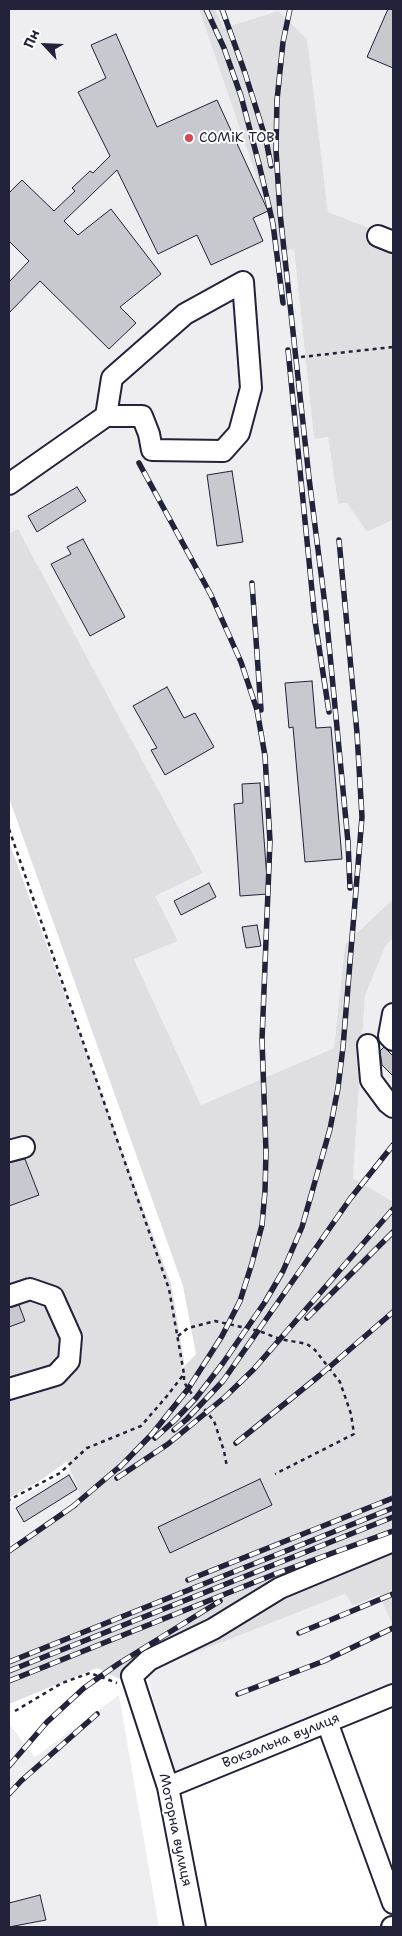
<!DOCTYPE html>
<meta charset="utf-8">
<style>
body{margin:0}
#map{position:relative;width:402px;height:1936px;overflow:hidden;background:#fff;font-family:"Shantell Sans",sans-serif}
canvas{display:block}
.frame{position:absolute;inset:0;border:10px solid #22223b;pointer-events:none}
.north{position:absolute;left:20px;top:20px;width:50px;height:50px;-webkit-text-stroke:4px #fff;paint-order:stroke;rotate:295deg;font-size:14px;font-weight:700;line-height:20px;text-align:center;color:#22223b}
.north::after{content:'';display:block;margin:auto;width:18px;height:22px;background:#22223b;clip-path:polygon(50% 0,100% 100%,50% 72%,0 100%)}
</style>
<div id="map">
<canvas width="402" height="1936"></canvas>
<div class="frame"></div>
<div class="north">Пн</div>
</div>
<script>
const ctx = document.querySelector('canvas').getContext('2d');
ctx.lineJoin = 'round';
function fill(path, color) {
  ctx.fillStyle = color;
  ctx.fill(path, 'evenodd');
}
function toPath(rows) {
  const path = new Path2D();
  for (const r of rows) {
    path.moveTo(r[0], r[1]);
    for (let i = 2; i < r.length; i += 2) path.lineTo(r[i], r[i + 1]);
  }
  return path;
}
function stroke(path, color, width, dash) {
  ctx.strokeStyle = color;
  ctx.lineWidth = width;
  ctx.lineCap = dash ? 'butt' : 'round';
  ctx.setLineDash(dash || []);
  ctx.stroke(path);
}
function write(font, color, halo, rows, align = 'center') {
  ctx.font = font + ' "Shantell Sans",sans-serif';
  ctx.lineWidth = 4;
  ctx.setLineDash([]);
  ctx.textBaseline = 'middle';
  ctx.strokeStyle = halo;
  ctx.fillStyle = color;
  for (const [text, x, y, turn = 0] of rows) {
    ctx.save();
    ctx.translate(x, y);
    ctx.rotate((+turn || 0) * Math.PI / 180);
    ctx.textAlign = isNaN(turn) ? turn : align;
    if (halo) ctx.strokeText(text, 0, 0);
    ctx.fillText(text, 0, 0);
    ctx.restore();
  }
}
const built = toPath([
 [9,9,199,9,268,211,273,251,294,249,314,439,328,437,338,504,347,503,367,532,393,520,393,899,345,944,334,1048,201,1105,134,959,178,941,154,896,203,873,18,530,9,534],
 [215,9,393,9,393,237,328,212,306,39,278,11,224,28],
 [393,938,393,1203,353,1178,365,996,385,947],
 [71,1471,81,1498,9,1548,9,1503],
 [345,1594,353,1606,379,1595,393,1626,393,1691,175,1778,146,1672],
 [119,1695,159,1927,9,1927,9,1724,35,1757]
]);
const green = toPath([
 [199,9,215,9,224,28,278,11,307,39,328,212,393,237,393,520,367,532,347,503,338,504,328,437,314,439,294,249,273,252,268,211],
 [18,529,203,873,155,896,178,941,134,959,201,1105,334,1048,345,944,393,899,393,938,385,947,365,996,353,1178,393,1202,393,1626,379,1595,353,1606,345,1594,146,1672,141,1670,119,1679,97,1668,9,1704,9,1548,81,1497,67,1461,41,1480,9,1498,9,842,171,1284,184,1360,181,1370,196,1354,183,1286,9,798,9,534]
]);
const building = toPath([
 [388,9,393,9,393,68,367,57,388,9],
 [116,34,157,127,217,100,268,211,253,218,263,241,211,265,197,235,158,254,117,170,64,221,78,235,111,209,161,274,120,307,136,323,109,349,40,281,9,313,9,282,29,261,9,241,9,193,22,180,54,211,75,191,72,188,90,171,93,173,110,156,78,92,106,78,91,45,116,34],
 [232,471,243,542,217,546,207,475,232,471],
 [77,487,86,501,37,532,28,516,77,487],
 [83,539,125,617,90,636,51,564,71,554,67,547,83,539],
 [312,681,316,728,331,727,342,859,305,862,293,727,289,728,285,683,312,681],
 [167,687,184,718,195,713,214,747,165,775,151,750,157,748,133,706,167,687],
 [260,783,268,894,240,896,234,804,243,803,242,784,260,783],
 [209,883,216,897,181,915,174,901,209,883],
 [257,925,261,946,246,948,242,927,257,925],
 [384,1047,393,1056,393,1076,382,1065,380,1051,384,1047],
 [25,1159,39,1195,9,1206,9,1163,25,1159],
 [19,1305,25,1321,9,1327,9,1308,19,1305],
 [69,1475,77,1489,24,1522,16,1508,69,1475],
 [260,1479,272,1505,170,1553,158,1527,260,1479],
 [40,1895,46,1920,9,1927,9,1903,40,1895]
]);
const path = toPath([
 [301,357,393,347],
 [9,829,169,1289,184,1374,167,1396,141,1426,87,1448,60,1473,9,1500],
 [178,1336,188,1328,215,1321,259,1331,280,1339,307,1344,315,1350,340,1382,351,1414,354,1434,275,1474],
 [184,1376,184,1382,188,1389,214,1421,224,1451,227,1467],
 [15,1711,62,1683,90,1673,117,1683]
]);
const minor = toPath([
 [378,236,393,242],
 [9,484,106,416,142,416,149,434,152,450,223,451,239,433,251,388,243,282,185,314,112,378,106,416],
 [393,1014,389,1036,393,1040],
 [368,1045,371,1080,388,1103,393,1107],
 [9,1151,24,1147],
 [9,1296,30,1289,53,1297,71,1337,69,1361,56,1375,9,1389],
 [327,1722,393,1903],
 [168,1787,393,1695],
 [195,1927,168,1787,132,1676,149,1660,213,1629,280,1588,393,1541],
 [392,1927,393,1927]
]);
const rail = toPath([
 [206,9,224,48,241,96,260,168,273,224,283,303],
 [222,9,245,73,266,140,271,166],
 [290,9,283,42,277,100,276,150,280,213,309,478,326,613,348,842,350,888],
 [288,350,315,621,329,712],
 [252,583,261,710],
 [307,1318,393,1232],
 [174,1430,187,1419,223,1381,350,1199,393,1145],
 [155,1438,174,1421,196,1398,223,1363,265,1302,283,1271,302,1227,330,1129,338,1088,343,1047,362,817,357,733,339,540],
 [236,1443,319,1376,393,1312],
 [119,1468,152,1434,188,1389,222,1336,240,1301,252,1263,262,1225,265,1191,266,1152,262,1040,270,841,265,756,257,710,241,662,211,595,139,463],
 [117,1478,168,1444,225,1397,254,1369,393,1209],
 [71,1508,124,1463],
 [9,1551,75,1505],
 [188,1580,393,1498],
 [299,1633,393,1594],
 [9,1662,393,1508],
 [9,1671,393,1517],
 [9,1681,275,1574,393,1531],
 [238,1694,324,1661,393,1628],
 [9,1766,47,1722,84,1688,118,1664,220,1601],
 [9,1794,21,1781,97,1714]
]);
const markers = [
 [189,138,5,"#d1495b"]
];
const poiNames = [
 ["СОМіК ТОВ",199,138]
];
const streetNames = [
 ["Вокзальна вулиця",281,1741,-22],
 ["Моторна вулиця",175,1830,78]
];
fill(built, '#eeeef1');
fill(green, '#dfdfe2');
fill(building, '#c8c8cf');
stroke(building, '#22223b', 1);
stroke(minor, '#22223b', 24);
stroke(path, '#22223b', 2.5, [4, 4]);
stroke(minor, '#fff', 20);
stroke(rail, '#22223b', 5.5);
stroke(rail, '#fff', 4, [11]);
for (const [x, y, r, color] of markers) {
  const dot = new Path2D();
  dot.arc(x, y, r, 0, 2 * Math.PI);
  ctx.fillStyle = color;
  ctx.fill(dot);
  stroke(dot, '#fff', 2);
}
write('14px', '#22223b', '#fff', poiNames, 'left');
write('14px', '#22223b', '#fff', streetNames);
</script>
